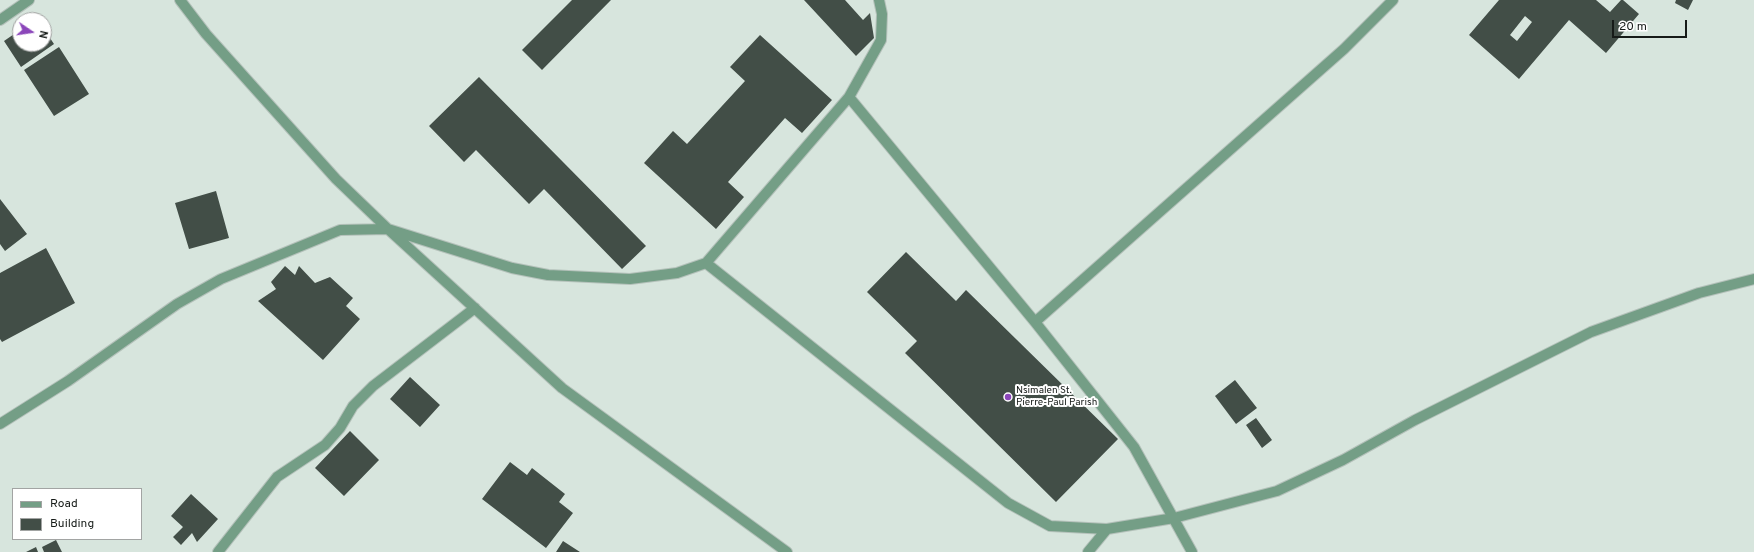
<!DOCTYPE html>
<style>
body{margin:0}
#map{position:relative;width:1754px;height:552px;overflow:hidden;background:#d7e5dd;font-family:Overpass,sans-serif}
canvas{display:block}
.legend{position:absolute;left:12px;top:488px;width:130px;height:52px;box-sizing:border-box;background:#fff;border:1px solid #a2a4a3;margin:0;padding:5px 7px;list-style:none;font-size:12px;color:#161b18}
.legend li{display:flex;align-items:center;gap:8px;height:20px}
.legend b{width:20px;border:1px solid #a2a4a3}
.north{position:absolute;left:12px;top:12px;width:40px;height:40px;box-sizing:border-box;background:#fff;border:1px solid #a2a4a3;border-radius:50%;rotate:103deg;font-size:11px;font-weight:700;line-height:16px;text-align:center;color:#161b18}
.north::after{content:'';display:block;margin:auto;width:14px;height:18px;background:#8b46ba;clip-path:polygon(50% 0,100% 100%,50% 72%,0 100%)}
.scale{position:absolute;left:1612px;top:20px;width:75px;height:18px;box-sizing:border-box;border:2px solid #161b18;border-top:0;padding-left:5px;font-size:12px;line-height:14px;white-space:nowrap;color:#161b18;-webkit-text-stroke:3px #fff;paint-order:stroke}
</style>
<div id="map">
<canvas width="1754" height="552"></canvas>
<ul class="legend">
<li><b style="height:5px;background:#749e86"></b>Road</li>
<li><b style="height:11px;background:#424e47"></b>Building</li>
</ul>
<div class="north">N</div>
<div class="scale">20 m</div>
</div>
<script>
const ctx = document.querySelector('canvas').getContext('2d');
ctx.lineJoin = 'round';
function fill(path, color) {
  ctx.fillStyle = color;
  ctx.fill(path, 'evenodd');
}
function toPath(rows) {
  const path = new Path2D();
  for (const r of rows) {
    path.moveTo(r[0], r[1]);
    for (let i = 2; i < r.length; i += 2) path.lineTo(r[i], r[i + 1]);
  }
  return path;
}
function stroke(path, color, width, dash) {
  ctx.strokeStyle = color;
  ctx.lineWidth = width;
  ctx.lineCap = dash ? 'butt' : 'round';
  ctx.setLineDash(dash || []);
  ctx.stroke(path);
}
function write(font, color, halo, rows, align = 'center') {
  ctx.font = font + ' Overpass,sans-serif';
  ctx.lineWidth = 4;
  ctx.setLineDash([]);
  ctx.textBaseline = 'middle';
  ctx.strokeStyle = halo;
  ctx.fillStyle = color;
  for (const [text, x, y, turn = 0] of rows) {
    ctx.save();
    ctx.translate(x, y);
    ctx.rotate((+turn || 0) * Math.PI / 180);
    ctx.textAlign = isNaN(turn) ? turn : align;
    if (halo) ctx.strokeText(text, 0, 0);
    ctx.fillText(text, 0, 0);
    ctx.restore();
  }
}
const building = toPath([
 [572,0,611,0,542,70,522,50],
 [804,0,845,0,863,20,870,13,874,38,856,56],
 [1499,0,1596,0,1610,12,1621,0,1623,0,1639,14,1606,53,1569,20,1519,79,1469,35],
 [1525,16,1532,22,1517,41,1510,35],
 [1676,0,1693,0,1688,10,1675,3],
 [44,29,54,44,21,67,4,41,20,30,20,44,44,44],
 [760,35,832,100,802,133,785,118,728,182,744,197,716,229,644,163,673,131,687,144,745,81,730,67],
 [59,47,89,94,54,116,24,70],
 [479,77,646,246,622,269,544,189,529,204,476,150,464,162,429,126],
 [216,191,229,238,189,249,175,203],
 [0,199,27,234,5,251,0,244],
 [46,248,75,303,2,342,0,339,0,273],
 [906,252,956,301,966,290,1118,439,1056,502,905,353,917,341,867,292],
 [285,266,295,275,299,266,315,283,330,277,353,298,346,306,360,319,323,360,258,301,276,289,271,282],
 [410,377,440,405,420,427,390,399],
 [1235,380,1257,408,1236,424,1215,396],
 [1256,418,1272,440,1262,448,1246,425],
 [350,431,379,460,344,496,315,468],
 [510,462,527,475,532,468,565,494,559,502,573,513,546,548,482,499],
 [191,494,218,519,197,542,192,533,181,545,173,537,183,527,171,516],
 [56,540,62,552,44,552,42,547],
 [563,541,580,552,556,552],
 [36,547,38,552,26,552]
]);
const minor = toPath([
 [180,0,206,34,336,179,388,229,562,388,787,552],
 [0,20,29,0],
 [849,97,1035,322,1134,447,1192,552],
 [706,263,1008,503,1050,526,1107,529,1174,518,1277,491,1343,460,1415,420,1591,332,1699,293,1754,279],
 [1035,322,1344,49,1393,0],
 [0,424,68,381,177,304,221,279,340,230,388,229,512,268,548,275,630,279,677,273,706,263,849,97,881,40,882,14,879,0],
 [218,552,277,477,325,445,340,428,353,406,373,386,475,308],
 [1088,552,1107,529]
]);
const markers = [
 [1008,397,4,"#8b46ba"]
];
const poiNames = [
 ["Nsimalen St.",1016,391],
 ["Pierre-Paul Parish",1016,403]
];
fill(building, '#424e47');
stroke(minor, '#b4c1ba', 12);
stroke(minor, '#749e86', 10);
for (const [x, y, r, color] of markers) {
  const dot = new Path2D();
  dot.arc(x, y, r, 0, 2 * Math.PI);
  ctx.fillStyle = color;
  ctx.fill(dot);
  stroke(dot, '#fff', 1.5);
}
write('10px', '#161b18', '#fff', poiNames, 'left');
</script>
